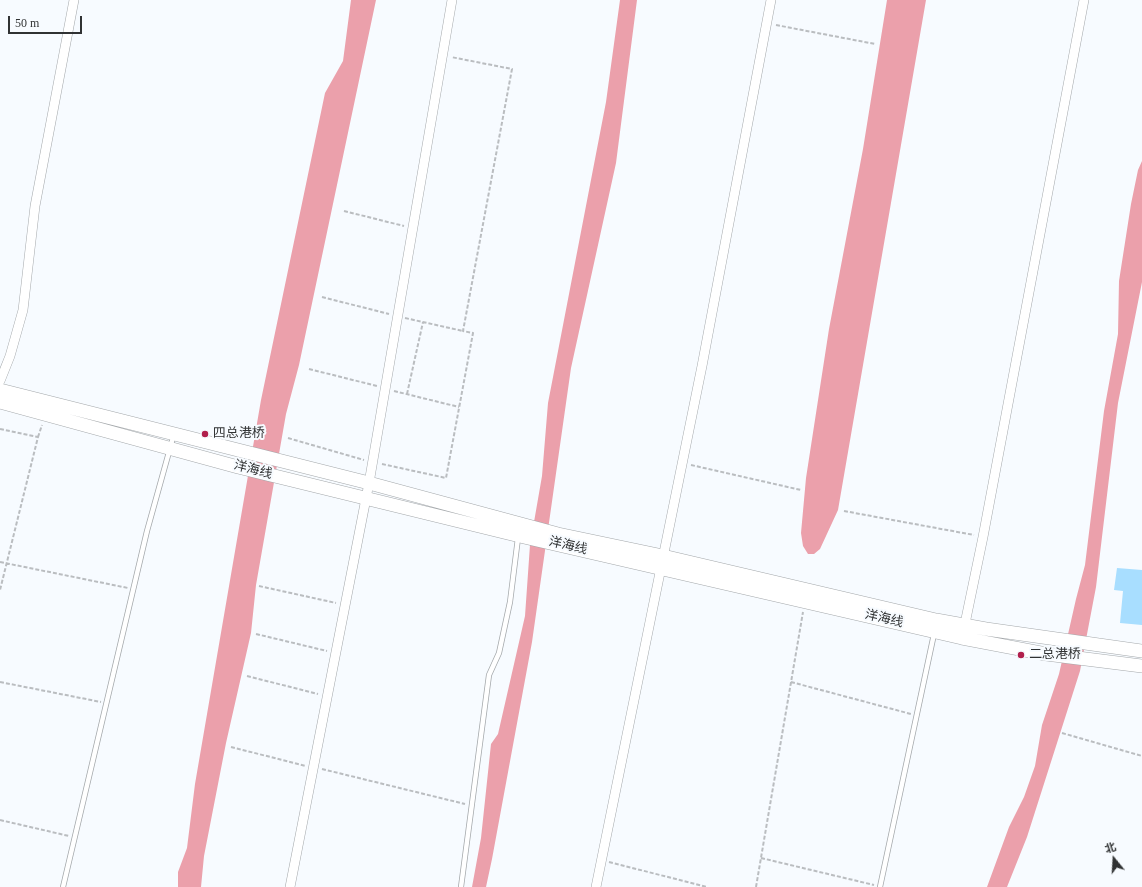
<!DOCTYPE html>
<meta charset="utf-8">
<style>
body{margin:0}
#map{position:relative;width:1142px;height:887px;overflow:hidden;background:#f7fbff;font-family:"Times New Roman","Noto Sans SC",serif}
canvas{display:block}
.north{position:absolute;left:1094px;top:839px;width:40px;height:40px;-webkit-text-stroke:3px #f7fbff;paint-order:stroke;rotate:342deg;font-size:11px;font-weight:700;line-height:16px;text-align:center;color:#303233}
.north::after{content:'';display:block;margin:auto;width:14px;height:18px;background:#303233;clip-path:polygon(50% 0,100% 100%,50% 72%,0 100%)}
.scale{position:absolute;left:8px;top:16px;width:74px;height:18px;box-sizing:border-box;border:2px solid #303233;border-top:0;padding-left:5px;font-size:12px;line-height:14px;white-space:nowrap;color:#303233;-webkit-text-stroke:3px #f7fbff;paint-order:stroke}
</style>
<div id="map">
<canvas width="1142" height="887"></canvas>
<div class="north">北</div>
<div class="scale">50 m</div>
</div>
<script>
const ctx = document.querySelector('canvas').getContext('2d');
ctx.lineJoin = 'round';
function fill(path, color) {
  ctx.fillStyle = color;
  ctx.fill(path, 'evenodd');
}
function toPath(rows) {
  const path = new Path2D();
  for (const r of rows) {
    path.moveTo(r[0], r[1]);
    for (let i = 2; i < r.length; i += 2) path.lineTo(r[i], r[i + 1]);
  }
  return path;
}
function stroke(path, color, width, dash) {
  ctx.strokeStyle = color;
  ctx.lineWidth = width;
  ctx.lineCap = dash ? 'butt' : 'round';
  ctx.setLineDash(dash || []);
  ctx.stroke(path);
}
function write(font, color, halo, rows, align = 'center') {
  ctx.font = font + ' "Times New Roman","Noto Sans SC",serif';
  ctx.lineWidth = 4;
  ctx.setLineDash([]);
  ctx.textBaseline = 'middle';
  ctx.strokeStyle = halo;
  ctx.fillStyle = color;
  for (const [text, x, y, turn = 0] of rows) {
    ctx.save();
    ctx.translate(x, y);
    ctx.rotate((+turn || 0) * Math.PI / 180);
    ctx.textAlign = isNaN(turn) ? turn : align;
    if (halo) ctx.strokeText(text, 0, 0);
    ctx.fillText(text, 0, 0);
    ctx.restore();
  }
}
const water = toPath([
 [351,0,376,0,299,365,286,414,256,585,251,633,226,743,204,856,201,887,178,887,178,872,187,848,195,784,261,400,325,93,343,61],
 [620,0,637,0,616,163,571,368,532,642,492,859,486,887,472,887,481,838,491,744,498,734,525,616,530,545,542,476,548,403,606,102],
 [887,0,926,0,838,510,820,549,814,554,808,554,803,546,801,533,806,478,829,329,863,149],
 [1142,161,1142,282,1118,403,1096,587,1080,671,1027,837,1007,887,987,887,1009,827,1024,797,1035,766,1042,725,1059,674,1076,599,1085,565,1104,411,1118,334,1119,281,1131,204,1138,170]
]);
const building = toPath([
 [1117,568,1142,570,1142,625,1120,623,1123,591,1114,590]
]);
const path = toPath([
 [776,25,875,44],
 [344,211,404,226],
 [322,297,389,314],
 [405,318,463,331],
 [309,369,377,386],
 [394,391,459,407],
 [407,394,423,322],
 [0,429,38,437,0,590],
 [38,437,42,425],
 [288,438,364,460],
 [382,464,446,478,473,333,463,331,512,69,451,57],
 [691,465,801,490],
 [844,511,974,535],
 [0,562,128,588],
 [259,586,336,603],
 [256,634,327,651],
 [247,676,318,694],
 [0,682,101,702],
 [791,682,911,714],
 [1062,733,1142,756],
 [231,747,306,766],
 [322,769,465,804],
 [0,820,69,836],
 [761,858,874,885],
 [609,862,707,887],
 [756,887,803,612]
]);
const lane = toPath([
 [63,887,147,531,174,434],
 [461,887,489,675,499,653,510,602,518,538],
 [880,887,934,634]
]);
const street = toPath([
 [0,381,10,356,23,310,35,206,74,0],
 [962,638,983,537,1084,0],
 [290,887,369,483,452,0],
 [596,887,702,366,771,0]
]);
const secondary = toPath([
 [0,390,369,483,558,534,663,556,936,620,986,629,1142,651],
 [0,402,238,467,524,537,962,638,1046,654,1142,666]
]);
const markers = [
 [205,434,4,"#b11f4b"],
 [1021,655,4,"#b11f4b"]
];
const poiNames = [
 ["四总港桥",213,434],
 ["二总港桥",1029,655]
];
const streetNames = [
 ["洋海线",253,470,14],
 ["洋海线",568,546,13],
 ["洋海线",884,619,13]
];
fill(water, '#eba0ab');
fill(building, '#a8deff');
stroke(lane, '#a4a8ab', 6);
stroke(street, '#a4a8ab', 10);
stroke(secondary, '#a4a8ab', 14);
stroke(path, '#babdc0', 2, [4, 2]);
stroke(lane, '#fff', 4.5);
stroke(street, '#fff', 9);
stroke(secondary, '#fff', 13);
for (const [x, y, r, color] of markers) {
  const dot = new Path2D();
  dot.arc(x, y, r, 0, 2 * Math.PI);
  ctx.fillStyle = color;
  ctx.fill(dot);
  stroke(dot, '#f7fbff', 1.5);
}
write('13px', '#303233', '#f7fbff', poiNames, 'left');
write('13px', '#303233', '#f7fbff', streetNames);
</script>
